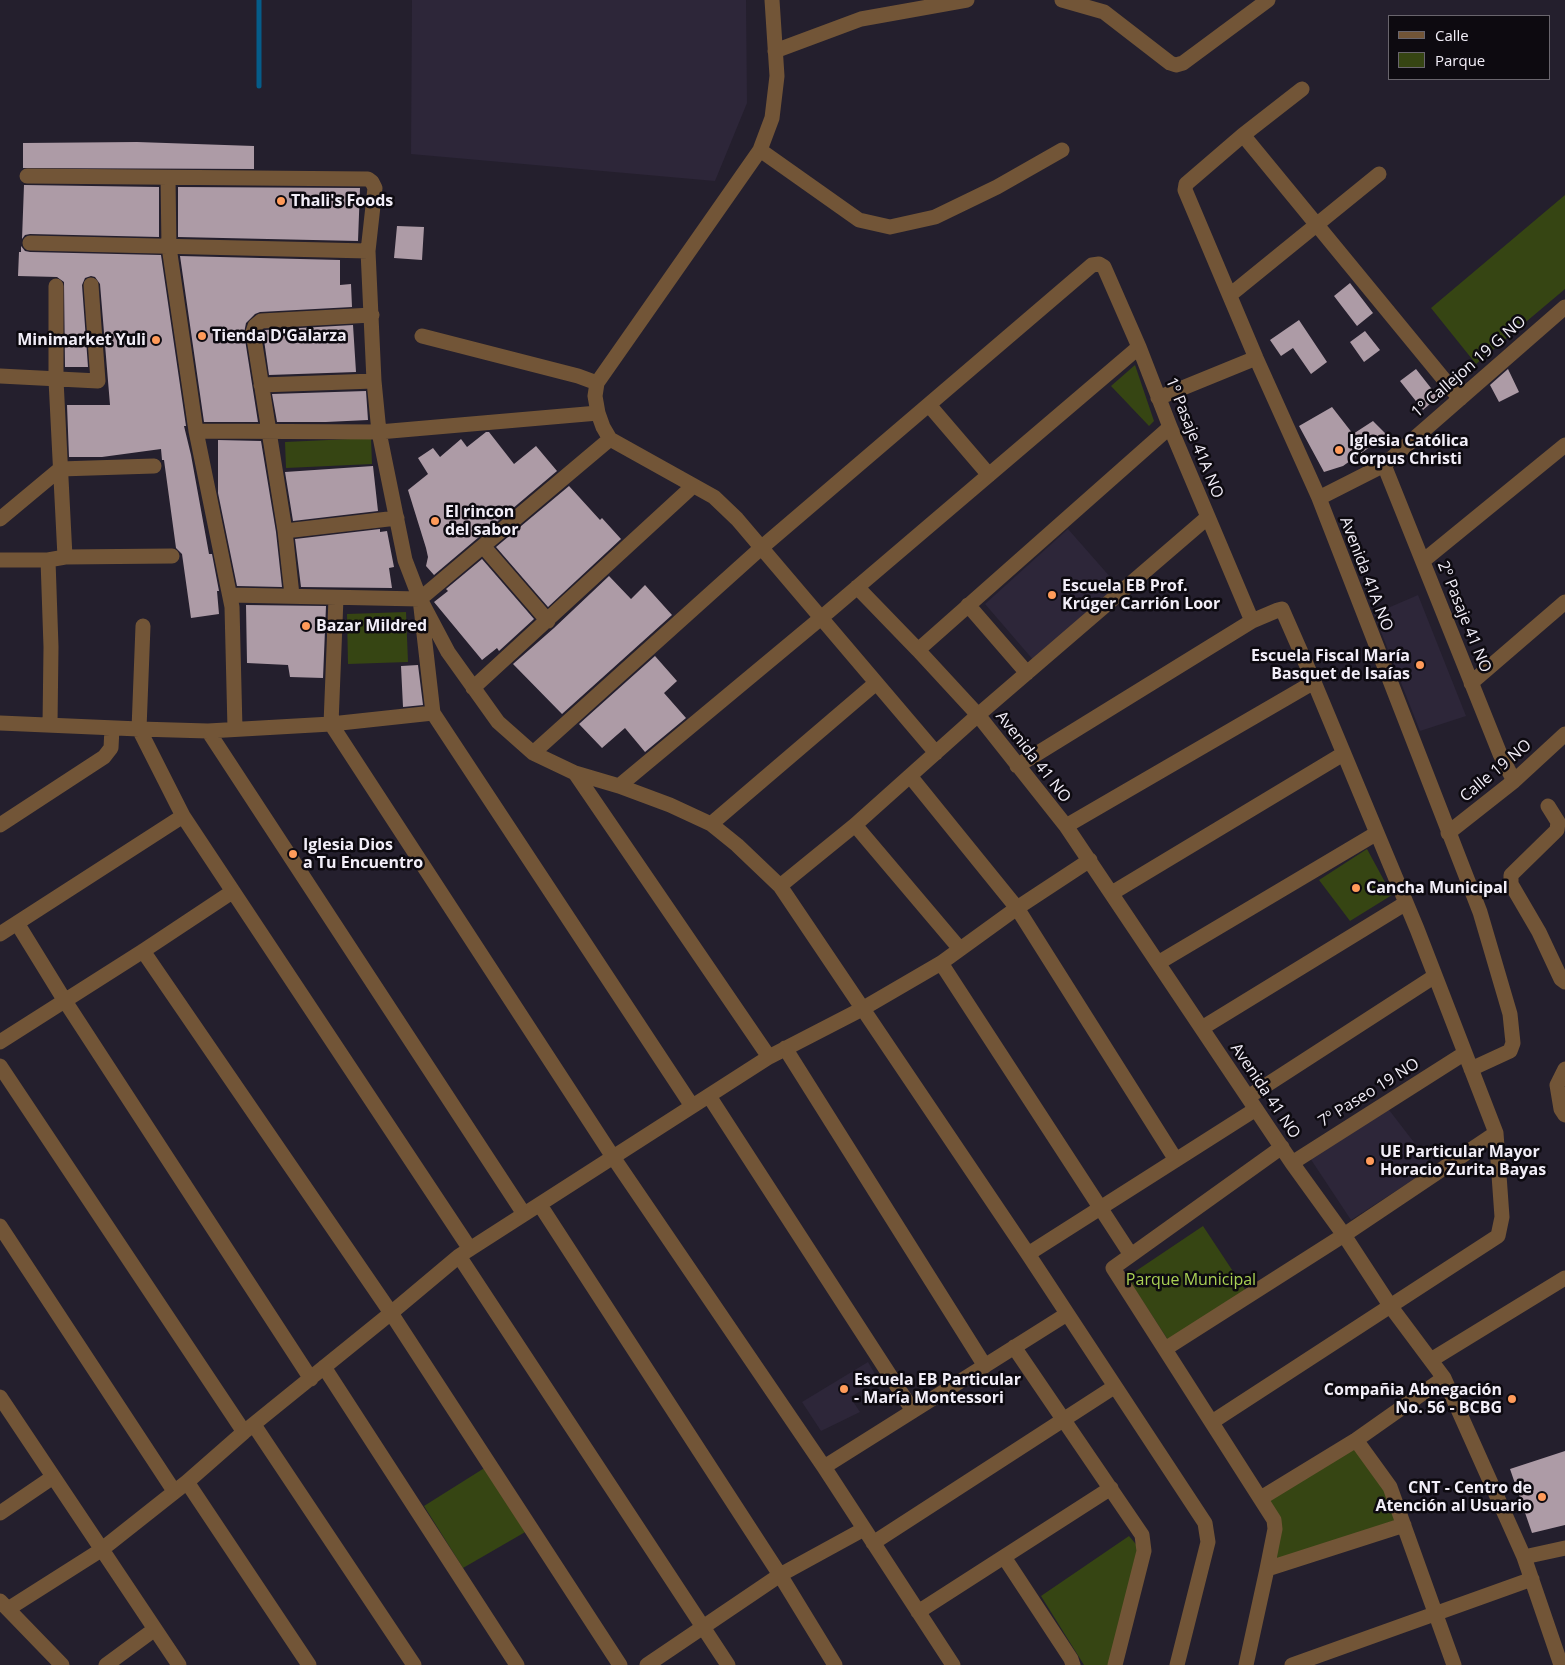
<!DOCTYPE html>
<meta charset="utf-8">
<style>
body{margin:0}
#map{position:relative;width:1565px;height:1665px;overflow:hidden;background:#241f2d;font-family:"Open Sans",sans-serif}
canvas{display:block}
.legend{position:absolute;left:1388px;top:15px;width:162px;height:65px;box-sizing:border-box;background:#0d0a10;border:1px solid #69656d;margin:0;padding:6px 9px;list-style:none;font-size:15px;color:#f2eef8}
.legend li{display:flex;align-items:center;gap:10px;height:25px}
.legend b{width:25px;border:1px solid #69656d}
</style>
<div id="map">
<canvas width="1565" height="1665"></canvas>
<ul class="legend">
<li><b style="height:6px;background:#725537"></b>Calle</li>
<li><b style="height:14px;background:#364513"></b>Parque</li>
</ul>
</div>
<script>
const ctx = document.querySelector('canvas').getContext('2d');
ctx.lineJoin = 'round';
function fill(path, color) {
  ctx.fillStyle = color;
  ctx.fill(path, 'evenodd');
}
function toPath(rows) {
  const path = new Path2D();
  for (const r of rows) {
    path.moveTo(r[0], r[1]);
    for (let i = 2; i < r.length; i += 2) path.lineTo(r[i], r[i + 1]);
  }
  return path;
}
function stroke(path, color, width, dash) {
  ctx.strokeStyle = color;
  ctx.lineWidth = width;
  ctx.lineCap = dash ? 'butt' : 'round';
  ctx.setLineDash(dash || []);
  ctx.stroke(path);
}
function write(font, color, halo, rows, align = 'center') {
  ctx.font = font + ' "Open Sans",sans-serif';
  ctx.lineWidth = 5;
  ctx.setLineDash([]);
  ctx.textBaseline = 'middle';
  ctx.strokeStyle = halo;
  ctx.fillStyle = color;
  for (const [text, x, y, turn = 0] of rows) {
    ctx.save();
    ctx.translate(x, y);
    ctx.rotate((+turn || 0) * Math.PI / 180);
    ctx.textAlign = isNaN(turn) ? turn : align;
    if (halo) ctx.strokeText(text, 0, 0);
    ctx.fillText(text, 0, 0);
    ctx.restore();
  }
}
const built = toPath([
 [412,0,746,0,747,103,715,181,411,154],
 [1068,529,1119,587,1035,662,985,604],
 [1418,595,1466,716,1420,731,1374,614],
 [1386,1106,1433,1167,1351,1220,1308,1155],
 [868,1362,879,1381,850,1397,860,1412,821,1431,802,1402]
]);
const green = toPath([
 [1565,195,1565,289,1476,364,1431,308],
 [1135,365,1154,421,1149,426,1111,386],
 [371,438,372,464,286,468,285,442],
 [406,612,408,662,348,664,347,614],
 [1367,849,1392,895,1350,921,1319,880],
 [1203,1226,1246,1291,1168,1340,1127,1277],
 [1354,1446,1384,1486,1396,1520,1273,1563,1268,1500],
 [486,1467,527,1531,463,1568,424,1506],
 [1129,1536,1140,1549,1111,1665,1084,1665,1041,1596]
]);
const stream = toPath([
 [259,86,259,0]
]);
const building = toPath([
 [137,142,254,146,254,169,23,168,23,143],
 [24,185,159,187,159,237,30,234,25,235,22,239],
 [178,187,360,188,358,241,178,237],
 [397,226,424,227,422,260,394,258],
 [21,246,25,251,30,252,161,255,186,426,184,426,191,455,209,554,212,554,219,591,217,591,219,614,191,618,182,554,176,548,164,460,162,460,161,449,102,457,69,457,67,405,110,405,100,284,95,277,91,276,85,278,82,285,88,367,65,367,64,282,57,277,18,276,19,252,21,252],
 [180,256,340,260,340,285,351,284,352,307,260,312,255,314,246,323,244,333,258,422,204,422],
 [1350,283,1373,313,1357,326,1334,296],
 [1299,320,1327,362,1311,374,1293,348,1281,356,1270,340],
 [353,325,356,372,269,375,263,333,265,330],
 [1365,331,1380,350,1364,362,1350,342],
 [1416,369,1438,397,1423,410,1400,381],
 [1508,369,1519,392,1499,402,1490,385],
 [366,391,368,420,326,422,277,422,272,394],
 [1332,407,1353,434,1373,421,1387,435,1343,466,1324,472,1299,426],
 [486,432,489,432,514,464,536,446,557,471,434,575,426,566,428,557,426,548,408,490,428,474,418,458,433,448,440,457,461,439,467,447],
 [218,440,261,441,276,532,282,587,237,586,218,493],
 [373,466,378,511,293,521,285,472],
 [569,486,600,520,602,518,621,539,548,607,496,547],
 [380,529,380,532,387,531,394,567,389,568,392,588,301,587,295,539],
 [482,559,534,619,499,651,497,648,482,660,434,602,448,591,446,589],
 [609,576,631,599,645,585,672,615,562,714,513,664,554,628],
 [246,605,326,606,323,678,290,677,288,665,247,663],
 [655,656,677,681,664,693,686,718,645,752,625,728,602,748,579,724],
 [418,665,423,705,403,707,401,666],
 [1565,1451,1565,1525,1532,1533,1510,1469]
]);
const minor = toPath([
 [772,0,777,76,772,118,760,150,597,383,595,396,598,413,603,427,610,439,714,497,737,519,936,753],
 [1062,0,1104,12,1170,63,1176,65,1183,63,1268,0],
 [775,51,861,19,967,0],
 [1302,89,1243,135,1186,184,1185,190,1256,358,1319,498,1480,912,1510,1014,1513,1043,1510,1051,1471,1069],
 [1243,135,1460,399],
 [760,150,859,220,890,227,935,217,997,187,1062,150],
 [27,176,368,179,372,182,375,188,368,251,374,381,379,432,405,560,420,599,433,713,692,1106],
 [168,178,169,247,196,431,232,607,235,729],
 [30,243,368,251],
 [56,286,56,380,65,557],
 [1230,295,1379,174],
 [422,336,578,376,597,383],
 [0,376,98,381,91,285],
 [261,385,374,381],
 [1158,398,1256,358],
 [929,405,989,475],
 [196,431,379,432,598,413],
 [1384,465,1500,754,1514,781],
 [1319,498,1384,465,1565,307],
 [0,519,60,469,154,466],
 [285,531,397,518],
 [483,546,548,621],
 [0,560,48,560,65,557,172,556],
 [48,560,51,647,50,725],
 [1423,561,1565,445],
 [857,587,918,650,978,715,1066,826,1292,1163,1344,1235,1391,1307,1444,1378,1524,1557,1561,1665],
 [230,595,420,599,610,439],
 [292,595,285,531,253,332,255,326,261,321,372,315],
 [336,598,331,724,613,1157,824,1467,953,1665],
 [420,599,448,652,498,722,533,753,575,773,619,786,670,805,711,824,737,845,780,886,1028,1254,1205,1523,1208,1542,1177,1665],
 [968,605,1027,673],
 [143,626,139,729,208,731,331,724,433,713],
 [918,650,1170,427],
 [1471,683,1565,602],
 [473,688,693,486],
 [0,723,139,729,183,816,470,1249],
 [208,731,524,1214],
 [533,753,761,548,1092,265,1099,264,1104,267,1139,347,1170,427,1252,621],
 [1017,766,1252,621,1278,610,1282,609,1314,682,1417,929,1496,1133,1502,1217,1498,1236,1212,1422],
 [575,773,769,1057],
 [910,776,1017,908,1176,1160],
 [619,786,821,618,1139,347],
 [1548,806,1558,822,1557,830,1511,875,1511,884,1539,932,1561,979,1565,982],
 [711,824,876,683],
 [0,825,104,757,111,748,112,728],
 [855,825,960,949],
 [1066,826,1314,682],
 [1448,833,1514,781,1565,734],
 [780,886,855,825,978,715,1208,517],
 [1112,893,1343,754],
 [17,923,65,1001,311,1379],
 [0,934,183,816],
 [143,951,391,1313,620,1665],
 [941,963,1131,1255],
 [1158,963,1377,833],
 [1202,1028,1406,903],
 [0,1042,143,951,232,892],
 [785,1048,985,1366],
 [0,1066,244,1432],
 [1565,1069,1557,1085,1561,1109,1565,1115],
 [709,1096,913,1411],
 [1248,1097,1435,976],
 [1292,1163,1465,1053],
 [540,1205,780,1575,835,1665],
 [0,1226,174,1491],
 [1028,1254,1256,1109],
 [459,1256,728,1665],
 [1014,1347,1142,1535,1144,1551,1115,1665],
 [1165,1349,1344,1235,1496,1133],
 [1431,1360,1565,1278],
 [324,1367,517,1665],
 [0,1397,179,1665],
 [254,1425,414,1665],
 [1356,1440,1390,1487,1454,1665],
 [824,1467,1067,1314],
 [187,1482,309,1665],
 [1261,1498,1356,1440,1444,1378],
 [0,1513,53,1477],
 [873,1543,1114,1387],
 [1004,1557,1071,1659,1073,1665],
 [1524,1557,1565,1548],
 [1267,1569,1404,1525],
 [0,1601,62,1665],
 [8,1609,101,1550,187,1482,244,1432,391,1313,459,1256,769,1057,862,1009,941,963,1017,908,1090,860],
 [918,1612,1111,1488],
 [106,1665,155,1629],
 [647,1665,780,1575,864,1529],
 [1246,1665,1267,1569,1275,1529,1274,1520,1113,1268,1282,1147],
 [1292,1665,1532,1579]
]);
const markers = [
 [281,201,5,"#ff9b5a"],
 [202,336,5,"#ff9b5a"],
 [156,340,5,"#ff9b5a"],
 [1339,450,5,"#ff9b5a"],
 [435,521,5,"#ff9b5a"],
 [1052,595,5,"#ff9b5a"],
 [306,626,5,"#ff9b5a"],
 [1420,665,5,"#ff9b5a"],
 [293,854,5,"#ff9b5a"],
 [1356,888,5,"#ff9b5a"],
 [1370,1161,5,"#ff9b5a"],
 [844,1389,5,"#ff9b5a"],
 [1512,1399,5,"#ff9b5a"],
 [1542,1497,5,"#ff9b5a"]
];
const poiNames = [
 ["Thali's Foods",291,201],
 ["Tienda D'Galarza",212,336],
 ["Minimarket Yuli",146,340,"right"],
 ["Iglesia Católica",1349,441],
 ["Corpus Christi",1349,459],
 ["El rincon",445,512],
 ["del sabor",445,530],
 ["Escuela EB Prof.",1062,586],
 ["Krúger Carrión Loor",1062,604],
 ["Bazar Mildred",316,626],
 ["Escuela Fiscal María",1410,656,"right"],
 ["Basquet de Isaías",1410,674,"right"],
 ["Iglesia Dios",303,845],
 ["a Tu Encuentro",303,863],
 ["Cancha Municipal",1366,888],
 ["UE Particular Mayor",1380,1152],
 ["Horacio Zurita Bayas",1380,1170],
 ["Escuela EB Particular",854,1380],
 ["- María Montessori",854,1398],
 ["Compañia Abnegación",1502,1390,"right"],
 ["No. 56 - BCBG",1502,1408,"right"],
 ["CNT - Centro de",1532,1488,"right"],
 ["Atención al Usuario",1532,1506,"right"]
];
const streetNames = [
 ["1º Callejon 19 G NO",1469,367,-41],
 ["1º Pasaje 41A NO",1194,438,68],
 ["Avenida 41A NO",1366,574,69],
 ["2º Pasaje 41 NO",1464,617,68],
 ["Avenida 41 NO",1033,757,52],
 ["Calle 19 NO",1496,771,-40],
 ["Avenida 41 NO",1265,1091,56],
 ["7º Paseo 19 NO",1369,1093,-32]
];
const parkNames = [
 ["Parque Municipal",1191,1280]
];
fill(built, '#2d2639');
fill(green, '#364513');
stroke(stream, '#055c89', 5);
fill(building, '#ad9ba6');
stroke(minor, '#725537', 15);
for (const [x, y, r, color] of markers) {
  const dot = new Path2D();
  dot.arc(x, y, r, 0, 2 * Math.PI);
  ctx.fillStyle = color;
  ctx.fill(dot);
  stroke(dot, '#0d0a10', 2);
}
write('bold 16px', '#f2eef8', '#0d0a10', poiNames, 'left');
write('16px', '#f2eef8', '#0d0a10', streetNames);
write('16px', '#aad154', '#0d0a10', parkNames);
</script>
